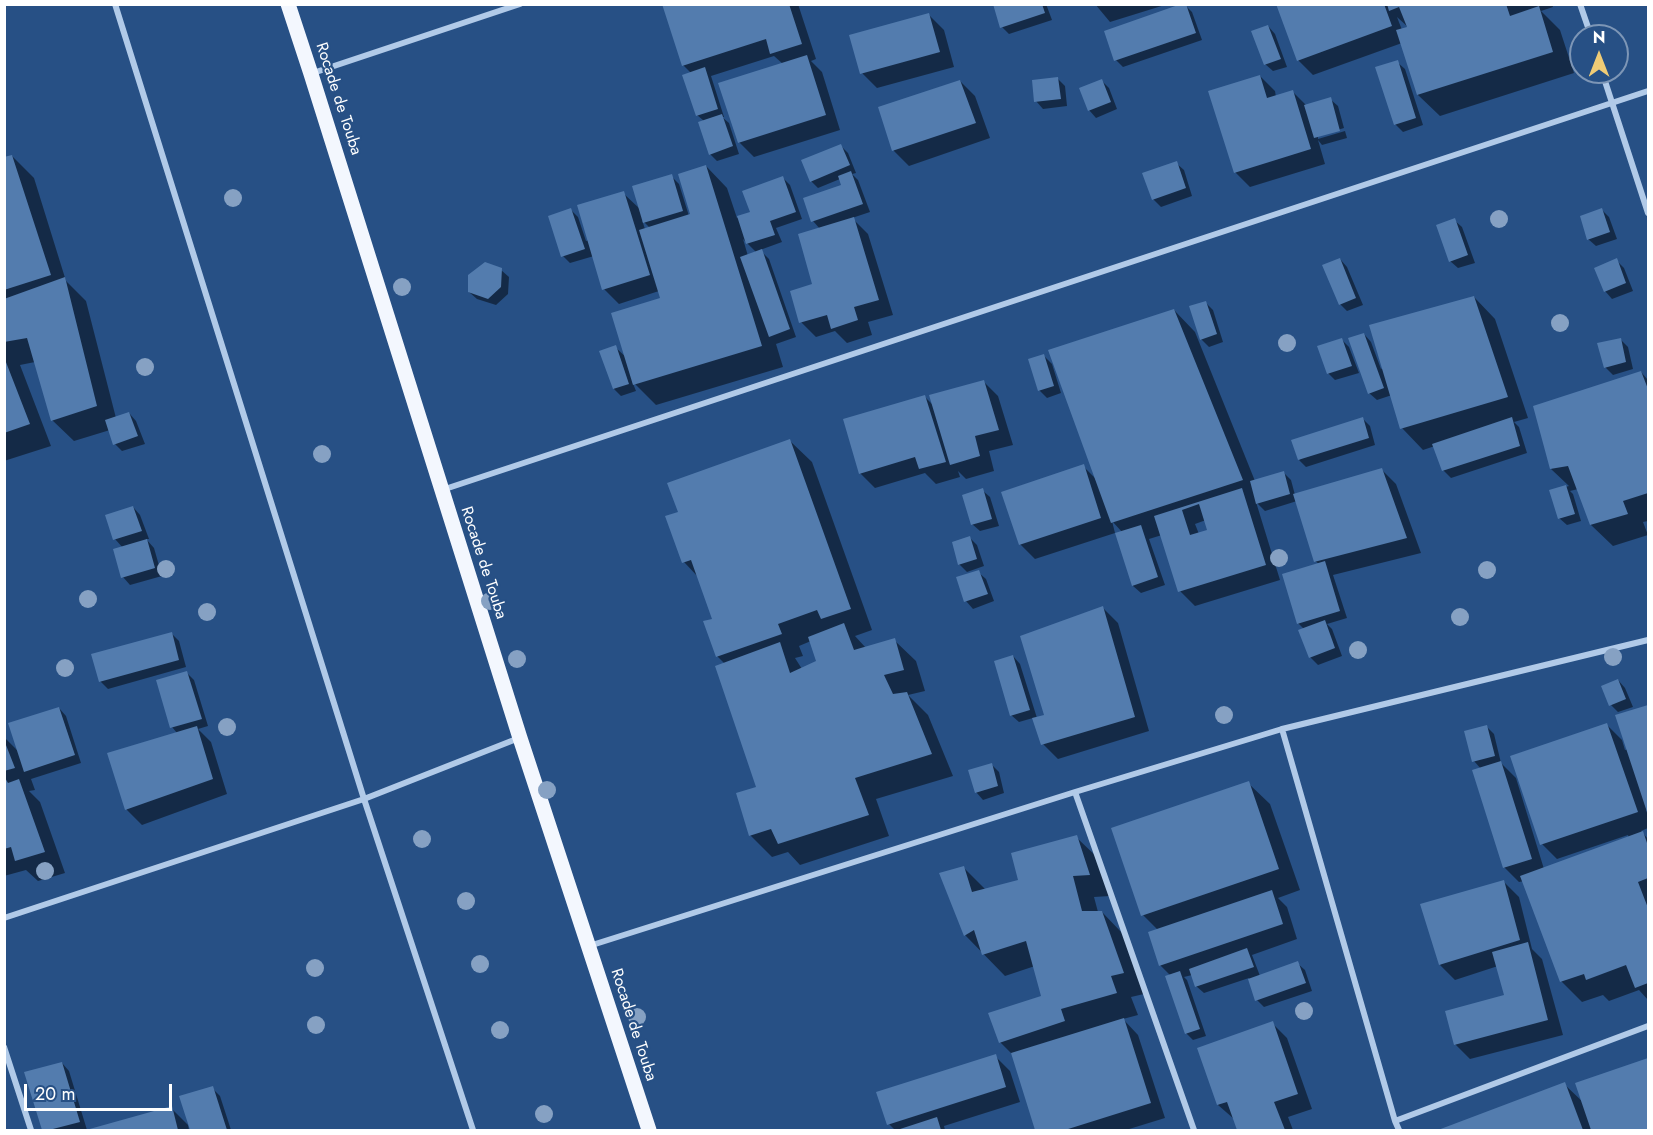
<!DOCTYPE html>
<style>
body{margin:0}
#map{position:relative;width:1653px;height:1135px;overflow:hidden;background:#275085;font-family:Jost,sans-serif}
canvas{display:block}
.frame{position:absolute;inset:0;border:6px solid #fff;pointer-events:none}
.north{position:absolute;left:1569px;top:24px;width:60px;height:60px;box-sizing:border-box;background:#275085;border:2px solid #7d96b6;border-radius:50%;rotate:0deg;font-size:16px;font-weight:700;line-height:24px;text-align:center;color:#fff}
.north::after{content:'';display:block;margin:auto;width:21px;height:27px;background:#f0cc76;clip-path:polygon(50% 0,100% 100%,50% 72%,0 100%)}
.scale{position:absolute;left:24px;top:1084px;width:148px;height:27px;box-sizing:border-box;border:3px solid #fff;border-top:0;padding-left:8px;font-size:18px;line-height:21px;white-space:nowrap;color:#fff;-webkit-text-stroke:4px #275085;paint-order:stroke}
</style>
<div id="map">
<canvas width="1653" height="1135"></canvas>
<div class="frame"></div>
<div class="north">N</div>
<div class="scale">20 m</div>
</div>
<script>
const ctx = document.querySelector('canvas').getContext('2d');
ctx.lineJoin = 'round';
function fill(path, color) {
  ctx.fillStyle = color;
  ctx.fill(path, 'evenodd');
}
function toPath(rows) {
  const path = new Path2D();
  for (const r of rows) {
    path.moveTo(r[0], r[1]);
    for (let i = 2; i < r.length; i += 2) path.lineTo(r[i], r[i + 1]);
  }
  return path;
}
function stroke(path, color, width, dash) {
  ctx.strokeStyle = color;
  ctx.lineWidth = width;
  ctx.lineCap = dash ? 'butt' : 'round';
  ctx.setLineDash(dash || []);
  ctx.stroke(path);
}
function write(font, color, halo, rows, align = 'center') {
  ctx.font = font + ' Jost,sans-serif';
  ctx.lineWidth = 4.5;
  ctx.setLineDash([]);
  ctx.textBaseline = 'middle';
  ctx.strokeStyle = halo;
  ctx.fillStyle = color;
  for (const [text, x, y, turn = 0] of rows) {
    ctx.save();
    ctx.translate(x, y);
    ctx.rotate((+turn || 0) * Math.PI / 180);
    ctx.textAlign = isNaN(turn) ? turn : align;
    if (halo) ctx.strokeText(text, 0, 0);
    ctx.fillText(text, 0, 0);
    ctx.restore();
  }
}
const shadow = toPath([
 [664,4,798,4,816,59,811,61,822,72,840,130,754,157,739,142,783,64,774,56,711,76,724,117,722,117,729,123,739,154,717,161,710,154,704,121,697,115,691,73,683,65],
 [995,4,1046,4,1052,20,1009,34,1002,27],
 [1095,4,1168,4,1110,22],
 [1278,4,1552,4,1553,7,1541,11,1560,30,1574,73,1440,116,1418,95,1402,43,1313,75,1298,60],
 [1397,17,1409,28,1402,30],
 [1185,5,1192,12,1202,40,1123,67,1116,60],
 [929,15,944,30,954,67,877,88,862,73],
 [1268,26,1275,34,1287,67,1273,71,1265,64],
 [1397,62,1405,69,1423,125,1403,132,1395,124],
 [1260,76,1275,91,1276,97,1292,91,1307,106,1330,99,1338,106,1344,128,1318,136,1318,139,1345,131,1347,138,1322,145,1318,140,1325,164,1250,187,1235,172],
 [1058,79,1065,86,1067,106,1043,109,1036,101],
 [960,81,975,96,990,138,909,166,894,151,880,108],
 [1102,81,1109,88,1117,109,1096,118,1089,110],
 [841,146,848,153,856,173,852,174,858,180,870,212,852,218,868,234,893,315,868,322,872,335,847,343,835,331,816,337,801,322,814,285,820,229,813,221,843,186,840,179,818,188,811,181],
 [12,156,34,178,66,281,86,301,116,418,129,413,136,421,145,444,122,451,115,444,110,430,74,441,52,420,35,362,20,365,51,446,4,461,4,159],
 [1176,163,1184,170,1192,196,1161,207,1153,199],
 [706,166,727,188,737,218,752,213,783,178,790,185,802,219,776,228,782,242,760,250,769,259,796,337,776,344,783,367,656,405,632,381,636,391,621,396,614,389,615,347,627,358,662,299,659,291,619,304,604,289,594,256,570,263,563,256,571,210,578,217,586,241,589,240,623,193,641,210,671,176,679,184,689,216,692,215],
 [642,220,650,228,645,229],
 [743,239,757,253,748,256],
 [1602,210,1609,217,1617,239,1596,246,1588,239],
 [1454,220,1462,227,1475,263,1458,268,1450,261],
 [1340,259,1347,267,1363,305,1347,311,1340,304],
 [1616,260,1624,268,1633,291,1612,299,1605,291],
 [501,270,509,277,508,294,496,305,477,299,469,292],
 [1474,297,1495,319,1528,418,1514,422,1519,427,1527,453,1451,478,1443,470,1435,446,1423,450,1402,428,1392,395,1377,400,1369,393,1364,334,1371,342,1381,369,1383,368],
 [1206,303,1213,310,1223,342,1209,347,1201,339],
 [1174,310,1195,332,1255,481,1284,473,1291,480,1295,495,1381,469,1396,484,1421,553,1333,575,1347,618,1327,624,1332,629,1342,656,1318,665,1310,657,1304,629,1298,623,1319,564,1315,561,1297,501,1265,511,1256,502,1280,580,1195,606,1180,591,1162,535,1149,539,1165,585,1141,593,1133,586,1122,532,1112,521,1115,533,1035,559,1020,544,1083,466,1097,480],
 [1206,520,1209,530,1199,534,1195,524],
 [1341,339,1349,347,1359,373,1335,380,1328,373],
 [1620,339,1628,347,1633,369,1613,375,1605,367],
 [1044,356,1052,364,1061,393,1047,398,1039,390],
 [1641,372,1648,380,1648,521,1643,522,1648,535,1613,546,1591,525,1578,489,1570,491,1573,494,1581,521,1567,525,1559,518,1551,491,1569,486,1551,469],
 [983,381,998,396,1013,445,989,451,994,471,966,479,958,471,960,477,936,484,925,473,875,488,860,473,925,397,934,406],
 [1362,418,1370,426,1375,445,1306,467,1299,460],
 [790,441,812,462,872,630,855,636,866,648,894,640,916,661,925,691,908,695,928,715,953,776,876,799,889,836,800,865,788,852,772,857,750,835,758,788,725,664,717,656,714,620,699,578,684,562,667,517,679,513],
 [811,641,818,661,802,669,795,658,803,656,799,646],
 [982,490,990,497,999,526,980,531,972,524],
 [133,507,140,515,149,539,146,539,154,548,162,576,130,585,123,577,123,548,115,539],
 [970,538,977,545,984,566,967,572,959,564],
 [978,572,986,579,994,601,973,609,966,601],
 [1103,608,1118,623,1149,731,1058,759,1043,744,1033,718,1019,722,1011,715,1013,656,1020,664,1037,718,1046,716],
 [171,633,179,641,186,667,108,689,100,681],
 [187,673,194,680,208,726,198,729,211,742,227,794,142,825,127,810,109,754,177,733,172,727],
 [1618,680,1625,688,1633,707,1618,712,1611,705],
 [1648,707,1648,811,1646,809,1648,817,1648,828,1641,831,1648,839,1648,1000,1639,990,1609,1001,1603,995,1582,1002,1561,981,1524,881,1519,882,1504,867,1481,769,1474,761,1486,726,1494,734,1501,763,1516,778,1544,869,1629,838,1628,835,1557,859,1542,844,1607,725,1622,740,1625,750,1628,749,1617,716],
 [59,708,66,716,81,763,31,779,35,790,29,791,40,802,65,873,38,881,26,870,4,876,4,737,19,752],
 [991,764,999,772,1004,793,983,800,976,792],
 [1248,783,1270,804,1300,890,1278,898,1287,907,1297,939,1252,955,1260,976,1297,963,1305,970,1312,991,1264,1007,1257,1000,1249,978,1204,993,1196,986,1192,975,1184,977,1187,980,1206,1036,1193,1040,1186,1033,1171,976,1160,965,1158,930,1143,915],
 [1076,837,1098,858,1110,896,1094,897,1098,912,1102,912,1123,934,1144,994,1131,997,1138,1015,1123,1019,1138,1035,1165,1118,1126,1130,1037,1130,1013,1055,1000,1042,1043,997,1035,966,1005,976,965,935,964,868,986,890,1020,881],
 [1504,882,1519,897,1532,949,1542,959,1563,1035,1470,1059,1455,1044,1506,996,1498,966,1455,980,1440,965],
 [1272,1023,1287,1038,1312,1109,1288,1117,1293,1130,1238,1130,1234,1119,1218,1105],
 [995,1056,1010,1071,1020,1102,944,1126,945,1130,895,1130,889,1124],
 [1648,1059,1648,1130,1441,1130,1564,1084,1584,1103,1577,1084],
 [62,1063,69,1071,87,1130,43,1130,26,1073],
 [212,1088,220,1096,231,1130,192,1130,181,1097],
 [171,1108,188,1125,189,1130,89,1130]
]);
const building = toPath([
 [662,4,789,4,802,44,770,54,766,39,682,66],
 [993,4,1042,4,1045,13,1000,28],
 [1181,4,1186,4,1196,33,1114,61,1104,31],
 [1276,4,1384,4,1392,26,1297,61],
 [1387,4,1506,4,1510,16,1539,6,1553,52,1417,95,1396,30,1407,27,1399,7,1389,11],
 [929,13,940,52,860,74,849,35],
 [1268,25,1281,59,1264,65,1251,31],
 [807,55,826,115,738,143,718,83],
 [1398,60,1416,118,1394,125,1375,67],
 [705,67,718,109,696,116,682,75],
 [1260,75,1267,98,1293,90,1311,149,1234,173,1208,91],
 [1058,77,1061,99,1034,102,1032,80],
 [1102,79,1111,102,1088,111,1079,88],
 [960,80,976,123,892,151,878,107],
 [1331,97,1340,131,1314,138,1304,105],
 [722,114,733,146,709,155,698,122],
 [841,144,850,165,810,182,801,160],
 [12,155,51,275,4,290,4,157],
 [1177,161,1186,188,1152,200,1142,173],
 [706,165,762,346,633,385,611,313,660,298,639,230,690,214,678,174],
 [851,171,863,204,811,222,803,198,841,185,838,176],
 [672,174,683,211,643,223,632,186],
 [783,176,796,212,770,221,775,235,746,244,737,216,750,212,742,191],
 [624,191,650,275,602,290,577,205],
 [571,208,585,249,561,257,548,216],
 [1602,208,1610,232,1587,240,1580,216],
 [854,217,879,300,854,307,858,320,831,329,827,315,799,323,790,291,812,284,798,234],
 [1455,218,1468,255,1449,262,1436,225],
 [762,249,790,329,769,337,740,257],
 [1340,258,1356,298,1339,305,1322,265],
 [1617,258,1626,283,1604,292,1594,268],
 [485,262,502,268,501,287,488,299,468,292,468,275],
 [65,277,97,406,51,421,27,338,4,342,4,299],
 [1474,296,1508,397,1400,429,1369,325],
 [1206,301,1217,334,1200,340,1189,306],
 [1174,309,1243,480,1111,523,1048,350],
 [1364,333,1384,388,1368,394,1348,338],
 [1342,338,1352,366,1327,374,1317,346],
 [1621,338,1626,362,1604,368,1597,343],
 [616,345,629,384,613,389,599,351],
 [1044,354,1054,386,1038,391,1028,359],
 [4,357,30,424,4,433],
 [1641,371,1648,389,1648,493,1623,501,1628,514,1590,525,1568,466,1550,469,1533,406],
 [984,380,999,430,975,436,980,456,950,465,929,395],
 [925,395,946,462,919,469,915,457,859,474,843,419],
 [129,412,138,436,113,445,105,420],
 [1363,417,1369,438,1298,460,1291,440],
 [1512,417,1520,446,1442,471,1432,444],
 [790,439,851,609,821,619,817,610,778,624,782,634,716,657,703,621,712,619,691,560,682,563,665,516,678,512,667,483],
 [1084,464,1101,518,1019,545,1001,492],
 [1382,468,1407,538,1314,562,1293,494],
 [1284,471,1290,494,1256,504,1250,481],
 [1566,485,1575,514,1558,519,1549,490],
 [983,488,992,519,971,525,962,495],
 [1242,488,1266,565,1178,592,1154,516],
 [1199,504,1207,530,1190,535,1182,510],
 [133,506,142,531,113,540,105,515],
 [1141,525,1158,577,1132,586,1115,533],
 [970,536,977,559,958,565,952,542],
 [147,539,155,568,121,578,113,549],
 [1325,561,1340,611,1297,624,1282,574],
 [979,570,988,594,964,602,956,577],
 [1103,606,1135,717,1041,745,1032,718,1044,715,1020,636],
 [1325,620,1335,648,1309,658,1298,630],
 [844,623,854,650,895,638,904,670,884,675,893,694,907,692,932,754,855,778,869,815,778,844,771,829,749,836,736,793,756,787,715,666,780,642,790,673,816,661,808,637],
 [172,632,179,660,99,682,91,654],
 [1013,655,1030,710,1010,716,994,661],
 [187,671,202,719,170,728,156,680],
 [1618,679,1626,699,1609,706,1601,686],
 [1648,705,1648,815,1615,715],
 [59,707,75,755,24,772,8,723],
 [1607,723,1638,812,1540,845,1510,756],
 [1487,725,1495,756,1472,762,1464,731],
 [197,726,213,779,125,810,107,753],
 [4,740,15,768,4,771],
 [1501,761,1532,859,1503,868,1472,770],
 [992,763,998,786,975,793,968,770],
 [4,776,8,783,19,779,45,852,15,861,11,847,4,849],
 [1249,781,1279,869,1141,916,1111,828],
 [1643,831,1648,846,1648,878,1638,882,1648,908,1648,983,1635,988,1626,965,1586,980,1584,974,1560,982,1520,876],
 [1077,835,1090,875,1073,876,1082,911,1102,911,1124,973,1111,976,1117,993,1061,1009,1065,1021,999,1043,988,1013,1041,996,1026,941,982,955,974,930,964,936,939,873,964,866,972,892,1018,880,1011,853],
 [1504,880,1520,940,1439,965,1420,904],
 [1272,890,1283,924,1159,966,1148,932],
 [1528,942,1548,1020,1454,1045,1445,1011,1504,995,1492,952],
 [1247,948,1254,967,1195,987,1189,969],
 [1298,961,1306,983,1255,1001,1248,979],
 [1180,971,1200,1029,1185,1034,1165,976],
 [1124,1018,1151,1103,1065,1130,1035,1130,1011,1053],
 [1273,1021,1298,1094,1274,1102,1285,1130,1237,1130,1227,1102,1217,1105,1197,1048],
 [996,1054,1006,1087,887,1125,876,1092],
 [1648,1058,1648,1130,1591,1130,1575,1083],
 [62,1062,80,1122,49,1130,42,1130,24,1072],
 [1565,1082,1583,1130,1438,1130],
 [213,1086,227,1130,190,1130,179,1096],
 [172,1106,178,1130,86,1130],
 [937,1117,941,1130,897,1130]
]);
const minor = toPath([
 [115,4,364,799,473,1130],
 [1580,4,1591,36],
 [1602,72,1648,213],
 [313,73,520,4],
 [442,490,1648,91],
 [1282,729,1395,1121,1399,1130],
 [1075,792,1194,1130],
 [4,918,364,799,519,738],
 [589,946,1075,792,1282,729,1648,640],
 [4,1047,31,1130],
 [1395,1121,1648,1026]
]);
const primary = toPath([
 [288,4,311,74,520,738,649,1130]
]);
const trees = [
 [233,198],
 [1499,219],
 [402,287],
 [1560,323],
 [1287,343],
 [145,367],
 [322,454],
 [1279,558],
 [166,569],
 [1487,570],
 [88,599],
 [490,601],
 [207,612],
 [1460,617],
 [1358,650],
 [1613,657],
 [517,659],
 [65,668],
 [1224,715],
 [227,727],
 [547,790],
 [422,839],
 [45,871],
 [466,901],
 [480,964],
 [315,968],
 [1304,1011],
 [637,1017],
 [316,1025],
 [500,1030],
 [544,1114]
];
const streetNames = [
 ["Rocade de Touba",338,99,72],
 ["Rocade de Touba",483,563,72],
 ["Rocade de Touba",633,1025,72]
];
fill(shadow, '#0007');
fill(building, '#537cae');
stroke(minor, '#b1cae8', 6);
stroke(primary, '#f3f7fe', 15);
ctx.fillStyle = '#86a1c3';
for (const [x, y] of trees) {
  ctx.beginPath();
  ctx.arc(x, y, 9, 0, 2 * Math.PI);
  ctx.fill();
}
write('16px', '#fff', '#275085', streetNames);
</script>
